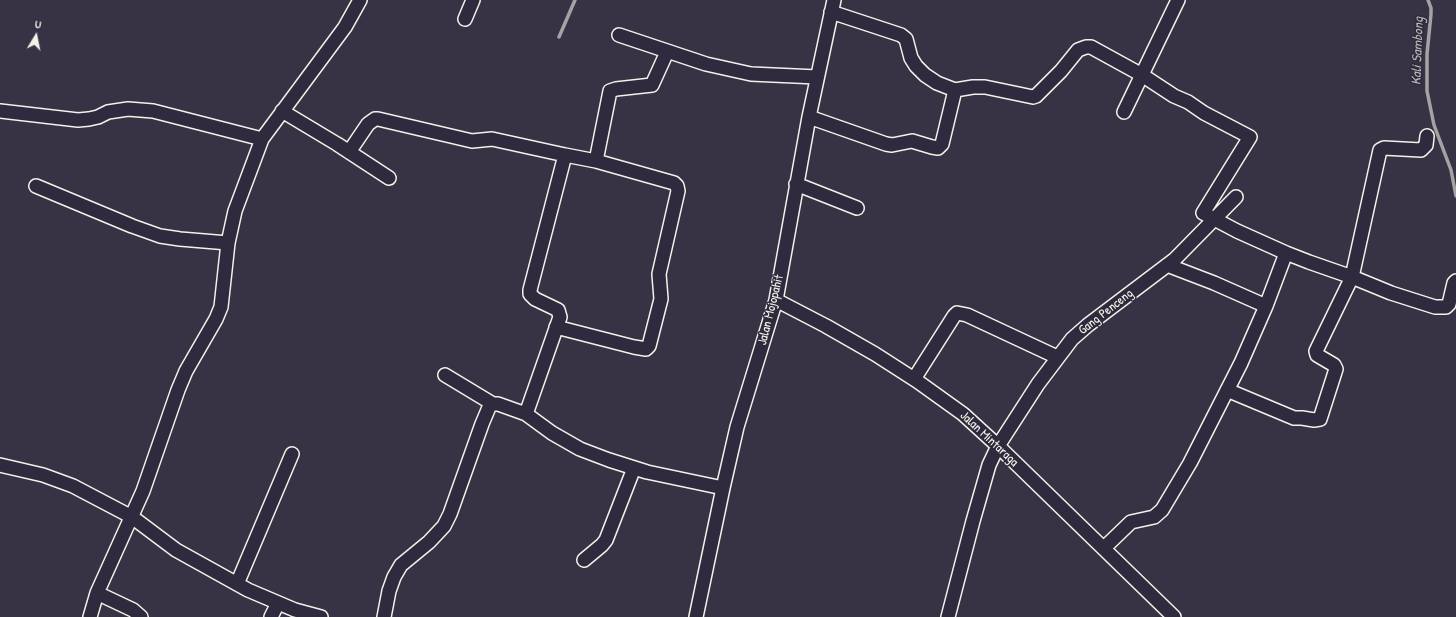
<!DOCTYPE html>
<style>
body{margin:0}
#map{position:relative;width:1456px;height:617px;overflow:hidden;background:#373244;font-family:"Patrick Hand",sans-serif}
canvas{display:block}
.north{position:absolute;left:16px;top:16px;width:40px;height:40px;-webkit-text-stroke:3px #2f2a3d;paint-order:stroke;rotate:10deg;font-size:11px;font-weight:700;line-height:16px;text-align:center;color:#f4f1e8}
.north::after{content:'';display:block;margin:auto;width:14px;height:18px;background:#f4f1e8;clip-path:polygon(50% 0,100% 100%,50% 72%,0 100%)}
</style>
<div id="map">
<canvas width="1456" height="617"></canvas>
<div class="north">U</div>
</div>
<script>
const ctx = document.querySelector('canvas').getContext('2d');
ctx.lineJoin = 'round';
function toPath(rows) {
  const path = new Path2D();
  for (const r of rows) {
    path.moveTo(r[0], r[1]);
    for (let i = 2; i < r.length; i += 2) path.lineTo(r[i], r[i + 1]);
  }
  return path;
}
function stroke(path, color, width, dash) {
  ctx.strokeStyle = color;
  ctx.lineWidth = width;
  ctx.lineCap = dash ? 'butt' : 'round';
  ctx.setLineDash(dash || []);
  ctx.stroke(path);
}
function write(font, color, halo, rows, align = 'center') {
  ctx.font = font + ' "Patrick Hand",sans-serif';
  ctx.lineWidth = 3;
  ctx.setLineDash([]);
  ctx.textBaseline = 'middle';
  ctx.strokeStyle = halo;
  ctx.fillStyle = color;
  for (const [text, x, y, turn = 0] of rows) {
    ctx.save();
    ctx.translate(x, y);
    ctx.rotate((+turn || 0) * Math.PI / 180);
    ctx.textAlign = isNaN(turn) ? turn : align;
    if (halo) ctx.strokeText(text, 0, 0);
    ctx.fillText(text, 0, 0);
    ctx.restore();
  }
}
const stream = toPath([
 [1428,0,1431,8,1431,14,1427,54,1427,91,1434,125,1451,170,1456,196],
 [559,37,575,0]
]);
const minor = toPath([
 [831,12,901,35,906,39,911,58,916,66,925,75,937,83,955,90,973,87,985,87,1033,97,1036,96,1061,71,1078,50,1086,47,1091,47,1142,75,1174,96,1188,102,1204,113,1250,137,1203,213,1237,231,1286,253,1266,306,1241,363,1190,463,1162,510,1154,517,1131,522,1104,548],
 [465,19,473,0],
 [619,35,706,64,751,74,817,77],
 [0,111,78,120,89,119,98,117,108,112,128,109,153,111,262,139],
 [282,111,337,144,389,178],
 [1124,112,1178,0],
 [809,117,886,144,892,145,912,141,932,147,938,148,942,144,955,90],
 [349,152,368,124,375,119,378,119,472,141,492,139,565,155],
 [796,184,857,208],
 [36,186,132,226,160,236,180,239,228,243],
 [1286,253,1309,262,1352,277,1391,293,1435,307,1446,307,1449,304,1454,283,1456,281],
 [1167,265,1214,283,1266,306],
 [776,300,826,326,875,354,917,381,963,414,998,446,1174,617],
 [556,327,634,347,646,349,649,346,661,299,659,274,678,191,677,186,674,183,596,161,610,91,616,89,652,85,667,52],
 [445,375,493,404],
 [914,379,954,316,957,313,967,315,1057,357],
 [1227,390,1294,418,1302,418,1314,420,1320,419,1336,369,1334,365,1317,355,1316,351,1352,277,1380,150,1384,148,1421,150,1426,145,1427,136],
 [526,414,552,433,580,449,609,460,647,472,723,488],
 [0,465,43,475,73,486,132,517,176,550,248,590,295,610,321,617],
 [584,560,602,545,606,540,634,468],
 [237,584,292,454],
 [97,593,133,610,141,617],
 [90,617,97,593,143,491,178,390,186,371,216,319,221,307,228,243,235,211,262,139,345,27,360,0],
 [271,617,278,603],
 [384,617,389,591,394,577,401,565,429,542,444,526,450,514,482,424,490,405,493,404,498,404,526,414,560,317,558,310,535,299,530,294,530,290,565,155,596,161],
 [696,617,723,488,737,427,776,300,809,117,834,0],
 [948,617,973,521,989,465,998,446,1038,384,1072,339,1088,325,1174,260,1236,197]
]);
const streetNames = [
 ["Jalan Mojopahit",771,310,-76],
 ["Gang Penceng",1106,312,-38],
 ["Jalan Mintaraga",989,439,43]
];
const waterNames = [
 ["Kali Sambong",1418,51,-88]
];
stroke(stream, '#a6a2a4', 3.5);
stroke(minor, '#f4f1e8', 16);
stroke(minor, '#2f2a3d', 13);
write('13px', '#f4f1e8', '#2f2a3d', streetNames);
write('italic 14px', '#bab6b5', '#2f2a3d', waterNames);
</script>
